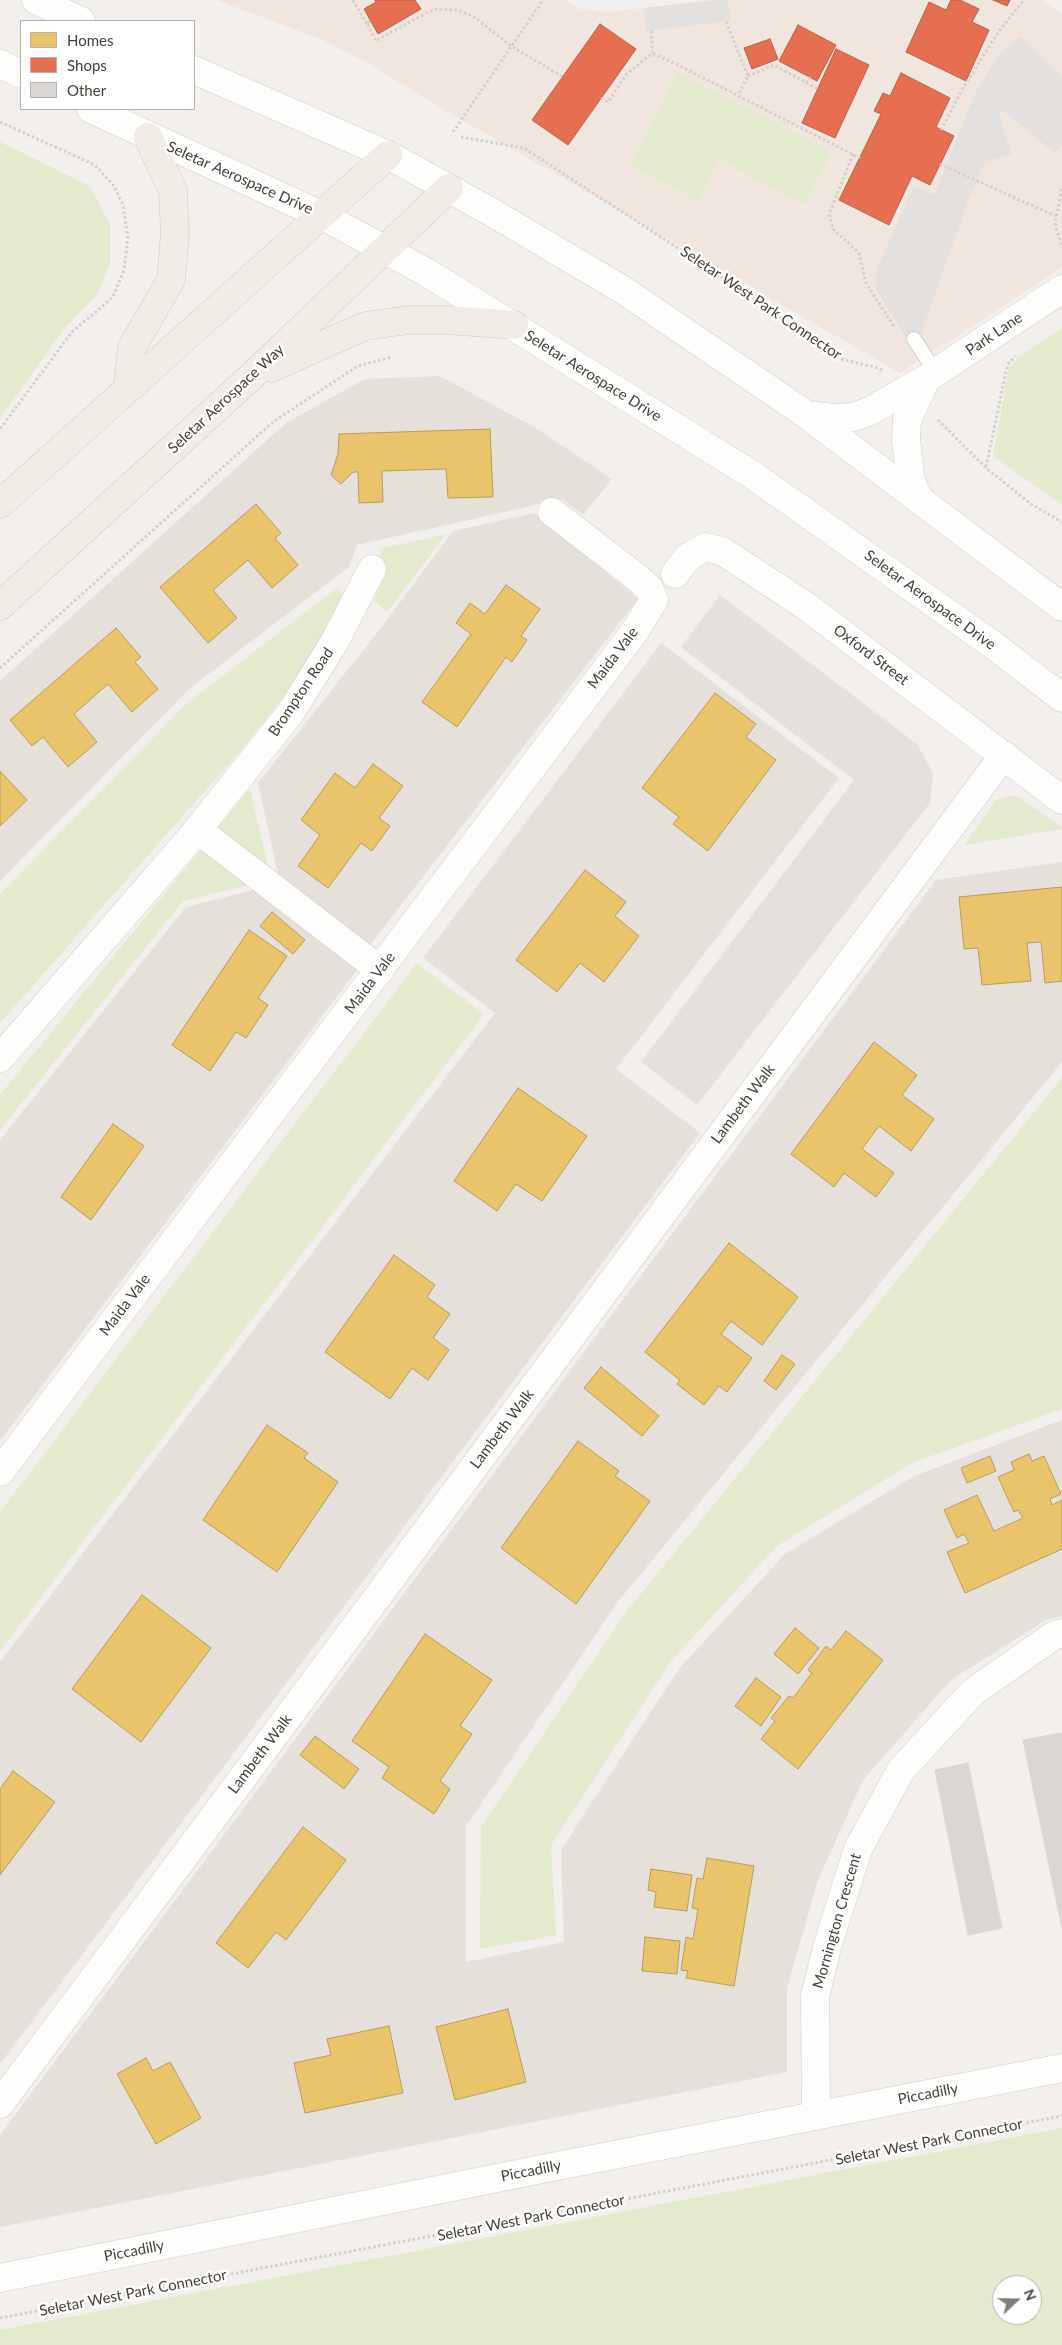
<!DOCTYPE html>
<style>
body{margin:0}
#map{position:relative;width:1062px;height:2345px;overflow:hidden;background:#f2efec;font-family:Lato,sans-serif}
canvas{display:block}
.legend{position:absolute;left:20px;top:20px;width:175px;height:90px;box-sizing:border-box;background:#fff;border:1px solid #b6b3af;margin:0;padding:6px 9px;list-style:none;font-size:15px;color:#484038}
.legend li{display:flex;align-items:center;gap:10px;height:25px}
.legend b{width:25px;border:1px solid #b6b3af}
.north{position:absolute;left:992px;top:2275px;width:50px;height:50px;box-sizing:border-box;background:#fff;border:1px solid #b6b3af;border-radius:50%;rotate:69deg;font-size:14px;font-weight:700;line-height:20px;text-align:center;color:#484038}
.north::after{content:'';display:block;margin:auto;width:18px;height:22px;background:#847d77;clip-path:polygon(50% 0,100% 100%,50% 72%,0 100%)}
</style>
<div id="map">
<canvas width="1062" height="2345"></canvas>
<ul class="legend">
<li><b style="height:14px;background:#e9c46a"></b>Homes</li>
<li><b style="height:14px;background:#e76f51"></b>Shops</li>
<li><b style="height:14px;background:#dad6d3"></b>Other</li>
</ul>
<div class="north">N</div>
</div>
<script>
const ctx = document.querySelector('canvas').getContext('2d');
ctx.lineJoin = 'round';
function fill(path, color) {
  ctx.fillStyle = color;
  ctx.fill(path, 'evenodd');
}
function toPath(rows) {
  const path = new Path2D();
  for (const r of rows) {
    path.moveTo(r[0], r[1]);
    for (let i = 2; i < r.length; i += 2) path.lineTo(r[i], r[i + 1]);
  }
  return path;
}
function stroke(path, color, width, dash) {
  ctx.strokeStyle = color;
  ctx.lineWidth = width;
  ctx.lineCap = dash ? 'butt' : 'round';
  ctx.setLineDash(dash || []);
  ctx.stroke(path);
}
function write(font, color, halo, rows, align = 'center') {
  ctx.font = font + ' Lato,sans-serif';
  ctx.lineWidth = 5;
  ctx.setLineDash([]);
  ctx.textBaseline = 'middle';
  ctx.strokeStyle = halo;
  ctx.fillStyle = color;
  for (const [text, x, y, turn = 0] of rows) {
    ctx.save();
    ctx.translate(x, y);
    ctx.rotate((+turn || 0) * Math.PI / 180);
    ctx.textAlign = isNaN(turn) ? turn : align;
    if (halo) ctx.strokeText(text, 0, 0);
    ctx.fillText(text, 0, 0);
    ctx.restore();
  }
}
const residential = toPath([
 [440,376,534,427,612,479,583,515,562,499,357,545,349,567,190,688,0,881,0,681,286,423,365,379],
 [534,513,638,599,370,945,278,875,258,783,381,628,453,531],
 [661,643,839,778,616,1069,700,1133,0,2064,0,1662,495,1013,423,958],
 [1062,862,1062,1062,617,1603,466,1826,466,1962,564,1942,561,1850,678,1670,785,1554,914,1476,1062,1420,1062,1616,1046,1620,951,1680,863,1780,818,1880,787,1988,787,2072,0,2227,0,2135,936,880],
 [254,890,357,970,0,1441,0,1140,186,907]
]);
const commercial = toPath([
 [216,0,564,0,580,9,608,12,711,0,1040,0,1062,14,1062,267,900,373,431,102,373,66,318,38]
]);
const green = toPath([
 [677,73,832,152,805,204,719,159,698,201,630,166],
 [0,142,90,186,110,225,110,263,99,292,65,328,0,418],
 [1062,328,1062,505,993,456,1009,368,1020,356],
 [446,534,387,612,374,600,381,584,380,549],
 [337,588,346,599,301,674,241,750,0,1023,0,894,186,704],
 [250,789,270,875,216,830],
 [1007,796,1018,797,1062,827,1062,829,964,845,996,800],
 [202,848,248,885,183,901,0,1130,0,1095],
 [417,963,484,1014,0,1651,0,1512],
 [1062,1078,1062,1409,912,1463,777,1546,671,1661,551,1845,556,1935,480,1949,481,1827,626,1612],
 [1062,2128,1062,2345,0,2345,0,2330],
 [1002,2285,1032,2285,1032,2315,1002,2315]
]);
const parking = toPath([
 [714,0,728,0,731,21,647,31,644,8],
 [1020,36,1062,77,1062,145,1054,152,1002,110,999,113,1011,154,985,162,969,198,915,351,876,289,876,271,914,186,934,195,976,92,997,57],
 [720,595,917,744,933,773,930,803,697,1105,641,1062,854,780,681,647]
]);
const homes = toPath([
 [490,429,493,497,448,498,446,469,382,471,383,502,359,503,358,472,353,472,341,484,331,475,338,454,339,434,490,429],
 [256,504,281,533,275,538,298,565,272,588,248,560,213,590,237,618,208,643,160,587,256,504],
 [506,585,540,609,521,636,527,640,512,662,506,657,457,727,422,702,471,634,456,623,470,603,485,614,506,585],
 [116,628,141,657,135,662,158,689,132,712,108,684,74,714,97,742,68,767,43,737,32,746,10,720,116,628],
 [715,693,756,724,746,737,776,760,708,851,673,824,679,817,642,788,715,693],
 [373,764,403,786,379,818,390,826,372,851,361,843,328,888,298,866,320,835,301,820,335,773,355,788,373,764],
 [0,771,27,800,0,826,0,771],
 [585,870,626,902,615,916,639,936,604,982,580,963,557,992,516,960,585,870],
 [1062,887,1062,981,1045,983,1041,942,1027,943,1031,981,982,985,978,948,964,949,959,897,1062,887],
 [272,912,305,940,293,954,260,926,272,912],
 [249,930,287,956,258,998,268,1005,246,1038,236,1032,210,1071,172,1045,249,930],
 [874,1042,917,1075,902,1095,934,1119,911,1151,879,1126,862,1149,894,1173,876,1197,844,1173,834,1187,791,1154,874,1042],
 [518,1088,587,1136,542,1201,516,1184,497,1211,454,1181,518,1088],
 [113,1124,144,1146,91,1220,61,1197,113,1124],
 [729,1243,798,1297,762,1345,731,1321,721,1334,752,1358,727,1392,719,1386,704,1405,677,1384,680,1380,645,1352,729,1243],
 [394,1255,435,1285,427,1297,450,1314,433,1338,449,1350,428,1380,412,1368,390,1399,325,1352,394,1255],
 [782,1355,795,1364,776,1390,764,1381,782,1355],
 [601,1367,659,1416,642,1436,584,1388,601,1367],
 [267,1425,308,1453,304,1458,338,1482,277,1572,203,1520,267,1425],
 [578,1441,619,1471,615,1476,650,1501,576,1604,501,1548,578,1441],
 [1029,1454,1032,1461,1044,1456,1061,1494,1050,1499,1052,1505,1062,1500,1062,1549,965,1593,947,1552,969,1543,964,1534,957,1538,944,1510,977,1495,994,1531,1023,1518,1018,1510,1014,1512,998,1477,1014,1470,1011,1462,1029,1454],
 [990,1456,996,1471,967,1483,961,1468,990,1456],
 [142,1595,211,1648,141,1742,72,1689,142,1595],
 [795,1628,819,1648,798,1674,774,1654,795,1628],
 [846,1631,883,1660,798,1769,761,1739,775,1721,771,1718,789,1696,793,1698,812,1673,808,1670,826,1646,831,1650,846,1631],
 [425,1634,492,1680,460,1726,472,1734,440,1781,450,1789,434,1814,382,1778,389,1767,352,1741,425,1634],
 [756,1678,781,1697,761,1726,735,1706,756,1678],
 [315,1736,359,1769,344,1789,300,1755,315,1736],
 [13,1771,55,1802,0,1875,0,1789,13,1771],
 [303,1827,346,1860,286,1940,276,1932,248,1968,216,1943,303,1827],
 [707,1858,754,1866,734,1986,686,1978,688,1971,681,1970,686,1937,693,1939,698,1909,692,1908,697,1878,703,1879,707,1858],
 [651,1869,692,1875,687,1911,654,1907,656,1892,648,1890,651,1869],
 [645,1937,680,1941,677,1974,642,1971,645,1937],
 [508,2009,526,2082,455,2100,436,2027,508,2009],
 [389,2026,403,2093,305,2113,294,2063,331,2055,327,2039,389,2026],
 [146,2058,153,2071,170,2062,201,2118,156,2144,117,2074,146,2058]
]);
const shops = toPath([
 [375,0,415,0,421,9,378,34,364,9,376,2,375,0],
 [951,0,960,0,979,9,972,22,989,30,966,81,906,52,929,2,946,10,951,0],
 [993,0,1010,0,1007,6,993,0],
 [600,24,636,49,568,145,532,120,600,24],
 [798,25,836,45,817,81,779,61,798,25],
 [770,39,778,59,752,69,744,48,770,39],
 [836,49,869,65,835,138,802,123,836,49],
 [901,73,950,98,936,127,954,136,930,185,912,176,889,225,839,200,881,114,874,111,883,93,890,96,901,73]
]);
const building = toPath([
 [1061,1733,1062,1738,1062,1928,1023,1740,1061,1733],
 [968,1763,1002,1928,968,1935,935,1770,968,1763]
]);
const path = toPath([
 [353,0,367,24],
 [370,21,367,24,376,41,426,13,437,9,456,10,473,16,511,46,563,77],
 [726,22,748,76,738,95],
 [651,31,653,54],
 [748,76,774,65,818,89],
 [806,83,810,77],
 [601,98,608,102,626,75,648,56,653,54,674,63,860,158],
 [0,122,95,165,114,186,123,205,128,238,124,270,113,297,72,332,0,429],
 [941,130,963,88,999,31,1024,0],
 [453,132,543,0],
 [461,137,524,148,687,254,841,359,878,368,883,371],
 [853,154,829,214,833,229,859,253,866,283,895,328],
 [940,164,1055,216],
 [1062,189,1055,223,1062,248],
 [938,420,986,468,1031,504,1062,522],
 [986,467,1006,372,1009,363,1016,356],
 [0,668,273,422,358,366,392,357],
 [0,2318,1062,2116]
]);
const service = toPath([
 [914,339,936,373]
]);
const minor = toPath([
 [807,415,834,418,853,417,870,411,926,379,1062,289],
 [920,501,911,481,906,441,907,420,926,379],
 [675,574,687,558,705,547,722,551,806,606,1062,800],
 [198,830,380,970],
 [0,1058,190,839,291,712,335,641,372,569],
 [0,1472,635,631,654,600,649,588,634,575,552,512],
 [0,2104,1004,755],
 [816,2116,815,1997,827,1947,858,1849,901,1770,973,1692,1053,1636,1062,1633]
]);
const tertiary = toPath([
 [36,0,81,21],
 [0,64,21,74],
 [194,70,388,155,493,213,623,290,807,415,1062,607],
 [91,109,321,215,426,272,754,476,993,645,1062,698],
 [0,2278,547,2168,1062,2068]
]);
const primary = toPath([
 [271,368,365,326,408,320,448,320,514,325],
 [128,388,132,347,171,280,175,234,173,191,148,137],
 [0,504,388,155],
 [0,606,253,375,449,188]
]);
const streetNames = [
 ["Seletar Aerospace Drive",240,178,24],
 ["Seletar West Park Connector",761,303,34],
 ["Park Lane",994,334,-34],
 ["Seletar Aerospace Drive",593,376,32],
 ["Seletar Aerospace Way",226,399,-43],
 ["Seletar Aerospace Drive",930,600,36],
 ["Oxford Street",871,655,37],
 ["Maida Vale",613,658,-53],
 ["Brompton Road",301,692,-56],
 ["Maida Vale",370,983,-53],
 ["Lambeth Walk",743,1104,-53],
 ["Maida Vale",125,1305,-53],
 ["Lambeth Walk",502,1429,-53],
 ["Lambeth Walk",260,1754,-53],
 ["Mornington Crescent",837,1921,-74],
 ["Piccadilly",928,2094,-11],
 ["Seletar West Park Connector",929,2142,-11],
 ["Piccadilly",531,2171,-11],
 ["Seletar West Park Connector",531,2218,-11],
 ["Piccadilly",134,2251,-11],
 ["Seletar West Park Connector",133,2293,-11]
];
fill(residential, '#e5e0da');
fill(commercial, '#f1e6dd');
fill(green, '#e3eace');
fill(parking, '#e4e0dd');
fill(homes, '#e9c46a');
stroke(homes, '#b99c5b', 1);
fill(shops, '#e76f51');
stroke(shops, '#b7614a', 1);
fill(building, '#dad6d3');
stroke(building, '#dad6d2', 1);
stroke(service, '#d0cdca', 16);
stroke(minor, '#d0cdca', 29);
stroke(tertiary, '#d0cdca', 29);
stroke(primary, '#d3c9ba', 29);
stroke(path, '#d2cfcc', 3, [2.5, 2.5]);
stroke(service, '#fdfdfc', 14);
stroke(minor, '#fdfdfc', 28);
stroke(tertiary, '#fdfdfc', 28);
stroke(primary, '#f1ece5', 28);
write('15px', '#484038', '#fff', streetNames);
</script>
